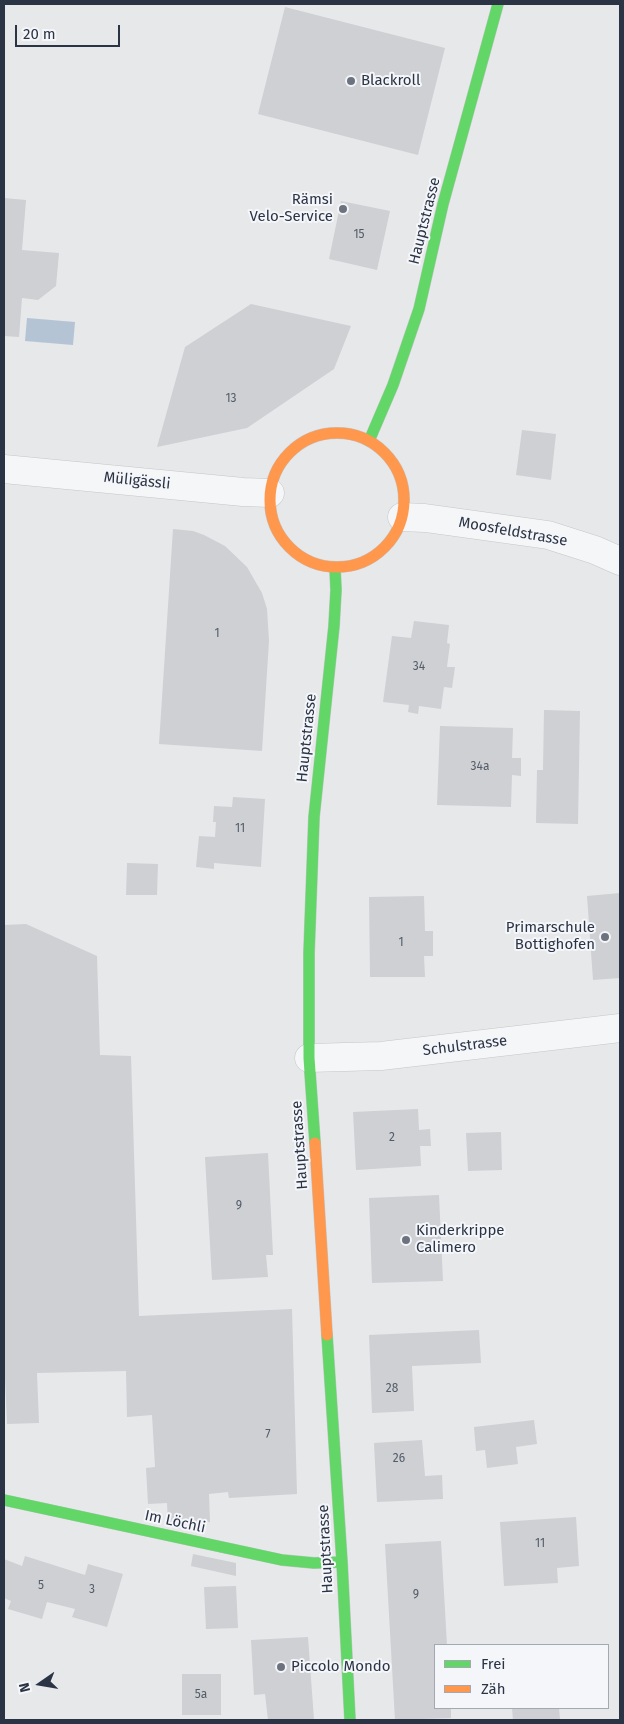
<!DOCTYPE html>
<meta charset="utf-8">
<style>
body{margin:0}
#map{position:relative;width:624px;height:1724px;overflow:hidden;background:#e6e8ea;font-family:"Fira Sans",sans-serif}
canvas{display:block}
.frame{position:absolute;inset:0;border:5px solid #2b3445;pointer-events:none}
.legend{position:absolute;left:434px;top:1644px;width:175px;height:65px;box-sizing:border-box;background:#f4f6f9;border:1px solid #a4a8b1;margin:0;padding:6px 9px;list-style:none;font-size:15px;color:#2b3445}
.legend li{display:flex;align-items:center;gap:10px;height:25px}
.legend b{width:25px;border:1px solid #a4a8b1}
.north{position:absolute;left:15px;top:1659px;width:50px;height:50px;-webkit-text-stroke:4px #f4f6f9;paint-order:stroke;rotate:257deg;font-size:14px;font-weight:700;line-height:20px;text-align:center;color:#2b3445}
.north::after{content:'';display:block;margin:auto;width:18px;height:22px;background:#2b3445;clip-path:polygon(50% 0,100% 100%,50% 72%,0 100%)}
.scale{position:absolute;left:15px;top:25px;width:105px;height:22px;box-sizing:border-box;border:2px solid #2b3445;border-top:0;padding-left:6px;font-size:15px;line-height:18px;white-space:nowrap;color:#2b3445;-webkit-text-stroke:4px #f4f6f9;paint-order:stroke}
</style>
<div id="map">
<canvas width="624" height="1724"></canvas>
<div class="frame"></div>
<ul class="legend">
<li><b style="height:6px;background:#63d668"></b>Frei</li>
<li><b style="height:6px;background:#ff974d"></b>Zäh</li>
</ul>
<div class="north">N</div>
<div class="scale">20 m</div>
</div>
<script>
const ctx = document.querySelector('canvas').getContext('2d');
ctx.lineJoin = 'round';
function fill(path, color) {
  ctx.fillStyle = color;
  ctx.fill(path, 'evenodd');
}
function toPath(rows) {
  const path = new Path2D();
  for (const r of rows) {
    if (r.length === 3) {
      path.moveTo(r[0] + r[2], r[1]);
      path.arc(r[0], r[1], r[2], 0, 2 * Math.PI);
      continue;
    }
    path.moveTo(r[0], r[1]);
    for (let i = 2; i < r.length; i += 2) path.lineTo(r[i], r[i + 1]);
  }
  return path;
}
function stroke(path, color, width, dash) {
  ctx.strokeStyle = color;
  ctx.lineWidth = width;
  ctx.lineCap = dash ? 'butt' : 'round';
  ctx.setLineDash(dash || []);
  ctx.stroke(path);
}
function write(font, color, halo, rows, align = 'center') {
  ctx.font = font + ' "Fira Sans",sans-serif';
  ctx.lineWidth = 4;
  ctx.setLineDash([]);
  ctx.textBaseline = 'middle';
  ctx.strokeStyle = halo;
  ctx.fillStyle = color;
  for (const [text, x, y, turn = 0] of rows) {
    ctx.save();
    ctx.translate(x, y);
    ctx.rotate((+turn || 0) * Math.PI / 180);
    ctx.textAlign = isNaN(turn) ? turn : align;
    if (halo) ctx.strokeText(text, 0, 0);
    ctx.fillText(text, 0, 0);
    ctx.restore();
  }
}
const water = toPath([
 [27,318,75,322,73,345,25,341]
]);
const building = toPath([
 [285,7,445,48,418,155,258,114],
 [4,198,26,200,22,250,59,253,56,286,38,300,22,298,19,337,4,336],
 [341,201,390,211,377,270,329,259],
 [251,304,351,326,334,369,247,428,157,447,185,347],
 [522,430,556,434,551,480,516,475],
 [173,529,193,531,204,535,225,546,247,567,262,593,267,609,269,641,262,751,159,744],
 [414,621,449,625,447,643,450,644,447,667,455,667,452,688,444,687,441,709,419,706,418,714,408,712,409,705,383,702,392,636,411,638],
 [544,710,580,711,578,824,536,823,537,770,543,770],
 [440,726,513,728,512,758,521,758,521,776,512,775,511,807,437,805],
 [233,797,265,799,261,867,214,863,214,869,196,867,199,836,215,837,216,822,213,822,214,806,232,807],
 [127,863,158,864,157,895,126,895],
 [620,893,620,978,593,980,587,896],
 [424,896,425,931,433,931,433,956,424,956,425,977,370,977,369,897],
 [26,924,97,956,100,1055,131,1056,139,1316,292,1309,297,1494,229,1498,228,1492,209,1494,210,1522,168,1525,167,1503,148,1504,146,1468,155,1467,152,1415,127,1417,126,1371,37,1373,39,1423,7,1424,5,1378,4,1378,4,925],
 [418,1109,419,1130,430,1129,431,1146,420,1146,421,1166,356,1170,353,1112],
 [501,1132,502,1170,468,1171,466,1133],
 [268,1153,273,1255,266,1255,268,1277,212,1280,205,1157],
 [439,1195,443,1281,372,1283,369,1198],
 [479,1330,481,1363,412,1366,414,1411,372,1413,369,1335],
 [534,1420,537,1444,516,1447,518,1464,487,1468,485,1450,476,1451,474,1427],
 [422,1440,425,1476,442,1475,443,1499,377,1502,374,1443],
 [576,1517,579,1566,557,1568,558,1583,504,1586,500,1522],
 [441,1541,447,1645,435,1645,435,1708,451,1708,451,1718,395,1720,385,1544],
 [193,1554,236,1563,236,1576,191,1566],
 [25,1556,85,1575,88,1564,123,1574,107,1627,72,1617,75,1609,47,1602,42,1619,8,1609,11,1601,4,1598,4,1559,22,1566],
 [236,1586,238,1628,206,1629,204,1587],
 [308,1637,314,1720,268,1720,265,1694,254,1695,251,1640],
 [182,1674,221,1674,221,1715,182,1715],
 [512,1708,559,1708,560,1720,513,1720]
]);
const street = toPath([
 [4,469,243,492,270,493],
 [402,517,425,518,548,535,595,550,620,561],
 [309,1058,381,1056,620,1028]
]);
const fast = toPath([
 [369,441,393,385,419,309,443,204,498,4],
 [315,1143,309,1058,309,953,314,817,334,626,336,590,335,568],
 [327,1335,342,1562,350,1720],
 [4,1500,282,1560,314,1563,342,1562]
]);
const slow = toPath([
 [337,500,67],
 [315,1143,327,1335]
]);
const markers = [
 [351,81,5,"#6c737f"],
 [343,209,5,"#6c737f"],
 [605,937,5,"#6c737f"],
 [406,1240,5,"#6c737f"],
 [281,1667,5,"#6c737f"]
];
const numberNames = [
 ["15",359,235],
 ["13",231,399],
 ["1",217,634],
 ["34",419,667],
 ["34a",480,767],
 ["11",240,829],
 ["1",401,943],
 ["2",392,1138],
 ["9",239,1206],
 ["28",392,1389],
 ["7",268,1435],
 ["26",399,1459],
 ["11",540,1544],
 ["5",41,1586],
 ["3",92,1590],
 ["9",416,1595],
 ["5a",201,1695]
];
const poiNames = [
 ["Blackroll",361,81],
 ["Rämsi",333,200,"right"],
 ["Velo-Service",333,217,"right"],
 ["Primarschule",595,928,"right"],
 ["Bottighofen",595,945,"right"],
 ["Kinderkrippe",416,1231],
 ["Calimero",416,1248],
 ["Piccolo Mondo",291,1667]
];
const streetNames = [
 ["Hauptstrasse",425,221,-76],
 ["Müligässli",137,481,6],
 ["Moosfeldstrasse",513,532,10],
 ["Hauptstrasse",307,738,-84],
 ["Schulstrasse",465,1046,-7],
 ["Hauptstrasse",300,1145,-94],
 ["Im Löchli",175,1522,12],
 ["Hauptstrasse",326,1549,-93]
];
fill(water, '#b4c4d5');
fill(building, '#ced0d3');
stroke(street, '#c4c6c8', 29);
stroke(fast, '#c4c6c8', 12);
stroke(slow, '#c4c6c8', 12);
stroke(street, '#f5f6f7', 28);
stroke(fast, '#63d668', 11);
stroke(slow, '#ff974d', 11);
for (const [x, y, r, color] of markers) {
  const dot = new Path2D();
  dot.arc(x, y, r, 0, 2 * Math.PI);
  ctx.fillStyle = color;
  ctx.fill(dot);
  stroke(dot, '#f4f6f9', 2);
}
write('12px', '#545c69', null, numberNames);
write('15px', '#2b3445', '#f4f6f9', poiNames, 'left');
write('15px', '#2b3445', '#f4f6f9', streetNames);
</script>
